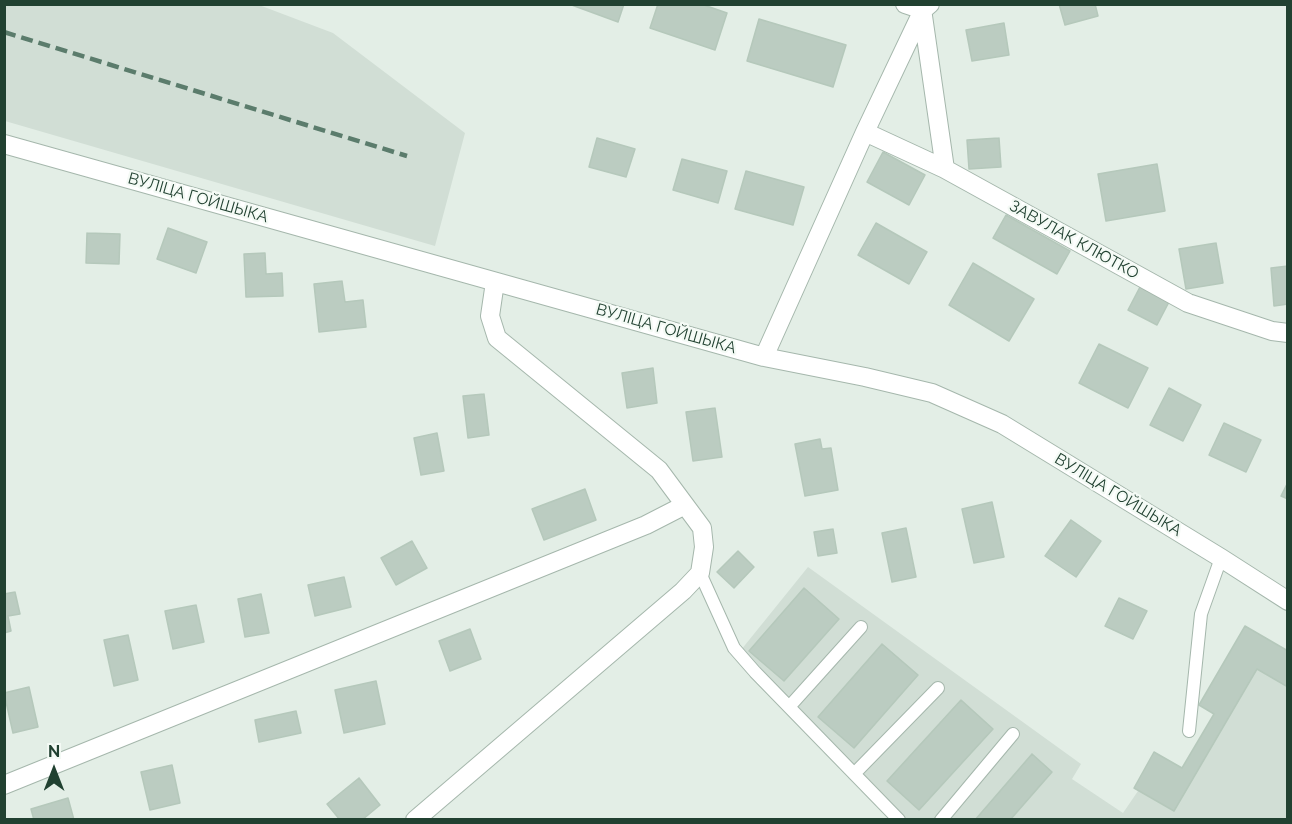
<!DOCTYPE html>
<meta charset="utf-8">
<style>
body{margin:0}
#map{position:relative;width:1292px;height:824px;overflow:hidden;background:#e3eee6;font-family:Raleway,sans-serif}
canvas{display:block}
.frame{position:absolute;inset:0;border:6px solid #214131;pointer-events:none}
.north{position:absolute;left:24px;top:740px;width:60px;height:60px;-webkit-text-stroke:4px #f4faf5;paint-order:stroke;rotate:0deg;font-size:16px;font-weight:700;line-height:24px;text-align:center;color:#214131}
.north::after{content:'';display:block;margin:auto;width:21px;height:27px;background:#214131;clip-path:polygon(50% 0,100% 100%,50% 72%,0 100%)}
</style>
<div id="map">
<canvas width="1292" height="824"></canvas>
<div class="frame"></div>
<div class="north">N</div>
</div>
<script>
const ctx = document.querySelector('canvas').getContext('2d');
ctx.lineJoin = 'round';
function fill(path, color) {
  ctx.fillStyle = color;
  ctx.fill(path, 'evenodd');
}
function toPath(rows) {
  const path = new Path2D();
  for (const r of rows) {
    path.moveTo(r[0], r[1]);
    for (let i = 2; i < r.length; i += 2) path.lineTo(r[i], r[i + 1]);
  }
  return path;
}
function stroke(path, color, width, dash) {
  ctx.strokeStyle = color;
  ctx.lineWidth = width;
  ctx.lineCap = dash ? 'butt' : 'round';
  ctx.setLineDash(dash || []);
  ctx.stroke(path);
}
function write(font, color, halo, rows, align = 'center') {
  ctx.font = font + ' Raleway,sans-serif';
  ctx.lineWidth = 4.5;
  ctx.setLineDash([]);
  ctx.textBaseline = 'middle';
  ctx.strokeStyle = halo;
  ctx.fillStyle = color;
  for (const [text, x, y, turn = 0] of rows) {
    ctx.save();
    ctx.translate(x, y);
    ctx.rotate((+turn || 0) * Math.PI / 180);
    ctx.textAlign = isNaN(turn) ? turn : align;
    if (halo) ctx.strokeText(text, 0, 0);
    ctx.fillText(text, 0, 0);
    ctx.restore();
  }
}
const built = toPath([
 [4,5,259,5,333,33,465,133,435,246,5,121],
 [808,567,1081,764,1072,779,1123,813,1138,791,1134,788,1154,752,1182,768,1214,714,1199,705,1245,626,1287,651,1287,819,906,819,741,650]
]);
const building = toPath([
 [569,4,624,4,618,22,569,4],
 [658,4,701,4,727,13,715,50,650,28,658,4],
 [1059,4,1095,4,1098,16,1065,25,1059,4],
 [759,19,846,45,833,87,747,61,759,19],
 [1004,23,1009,55,972,61,966,30,1004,23],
 [597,138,635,149,626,177,589,167,597,138],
 [999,138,1001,167,969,169,967,140,999,138],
 [883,152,925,175,909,205,867,182,883,152],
 [682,159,727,171,718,203,673,190,682,159],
 [1157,164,1165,211,1106,221,1098,174,1157,164],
 [746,171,804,187,793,225,735,209,746,171],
 [1006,215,1070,251,1057,274,993,238,1006,215],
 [876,223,927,252,909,284,858,255,876,223],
 [168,228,207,242,196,273,157,259,168,228],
 [87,233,120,234,119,264,86,263,87,233],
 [1216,243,1223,283,1186,289,1179,249,1216,243],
 [265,253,266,274,282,273,283,296,246,297,244,254,265,253],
 [973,263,1034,299,1009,341,949,305,973,263],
 [1288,266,1288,304,1274,306,1271,268,1288,266],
 [342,281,345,302,363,300,366,327,319,332,314,284,342,281],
 [1141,285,1170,300,1157,325,1128,310,1141,285],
 [1099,344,1148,368,1128,408,1079,383,1099,344],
 [653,368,657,403,627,408,622,373,653,368],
 [1169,388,1201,405,1183,441,1150,425,1169,388],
 [484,394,489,435,468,438,463,396,484,394],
 [715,408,722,457,693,461,686,412,715,408],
 [1224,423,1261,440,1246,472,1209,455,1224,423],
 [437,433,444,471,421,475,414,438,437,433],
 [820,439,822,449,831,448,838,490,805,496,795,444,820,439],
 [1288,482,1288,499,1281,496,1288,482],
 [585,489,596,520,544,540,532,509,585,489],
 [992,502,1004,557,974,563,962,509,992,502],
 [1071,520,1101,541,1076,577,1045,556,1071,520],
 [906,528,916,577,892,582,882,533,906,528],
 [833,529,837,553,818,556,814,532,833,529],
 [412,541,427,568,396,585,381,558,412,541],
 [738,551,754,567,734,588,717,572,738,551],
 [344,577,351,607,315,616,308,585,344,577],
 [804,588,839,619,784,681,749,651,804,588],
 [15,592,20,614,8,616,11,631,4,633,4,594,15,592],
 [261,594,269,633,245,637,238,599,261,594],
 [1119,598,1147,611,1133,639,1105,626,1119,598],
 [196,605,204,642,173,649,165,611,196,605],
 [1245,626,1288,651,1288,687,1257,669,1174,811,1134,788,1154,752,1182,768,1214,714,1199,705,1245,626],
 [470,629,481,659,450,671,439,641,470,629],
 [128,635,138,680,114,686,104,640,128,635],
 [882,644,918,675,854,748,818,717,882,644],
 [376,681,385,724,344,733,335,690,376,681],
 [29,687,38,727,13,733,4,693,29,687],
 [961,700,993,729,919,810,887,781,961,700],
 [296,711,301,733,259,742,255,720,296,711],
 [1032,754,1052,772,1010,820,975,820,1032,754],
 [172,765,180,803,150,810,141,772,172,765],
 [359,778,380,805,362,820,340,820,327,804,359,778],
 [68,798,74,820,34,820,31,809,68,798]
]);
const lane = toPath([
 [700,573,734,648,755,672,899,820],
 [789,707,861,627],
 [1189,731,1201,614,1221,558],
 [854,774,938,688],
 [941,820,1013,734]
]);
const street = toPath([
 [905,4,923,10],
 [922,9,945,169],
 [865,132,945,169,1188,303,1272,331,1288,333],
 [4,144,764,357,865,377,932,393,1002,424,1221,558,1288,601],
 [764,357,865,132,923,10,930,4],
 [4,785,646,525,685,505],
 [415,820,683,591,700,573,704,547,702,528,659,470,497,338,490,316,495,282]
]);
const rail = toPath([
 [4,32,407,156]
]);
const streetNames = [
 ["ВУЛІЦА ГОЙШЫКА",198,198,16],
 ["ЗАВУЛАК КЛЮТКО",1074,240,29],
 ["ВУЛІЦА ГОЙШЫКА",666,329,16],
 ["ВУЛІЦА ГОЙШЫКА",1118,495,31]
];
fill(built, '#d1ded5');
fill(building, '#bbccc1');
stroke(building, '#b5c8bb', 1.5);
stroke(lane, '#a5b7ac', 14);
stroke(street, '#a5b7ac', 20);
stroke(lane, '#fff', 12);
stroke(street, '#fff', 18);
stroke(rail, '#5b7c6c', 4.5, [12, 6]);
write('16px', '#214131', '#f4faf5', streetNames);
</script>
